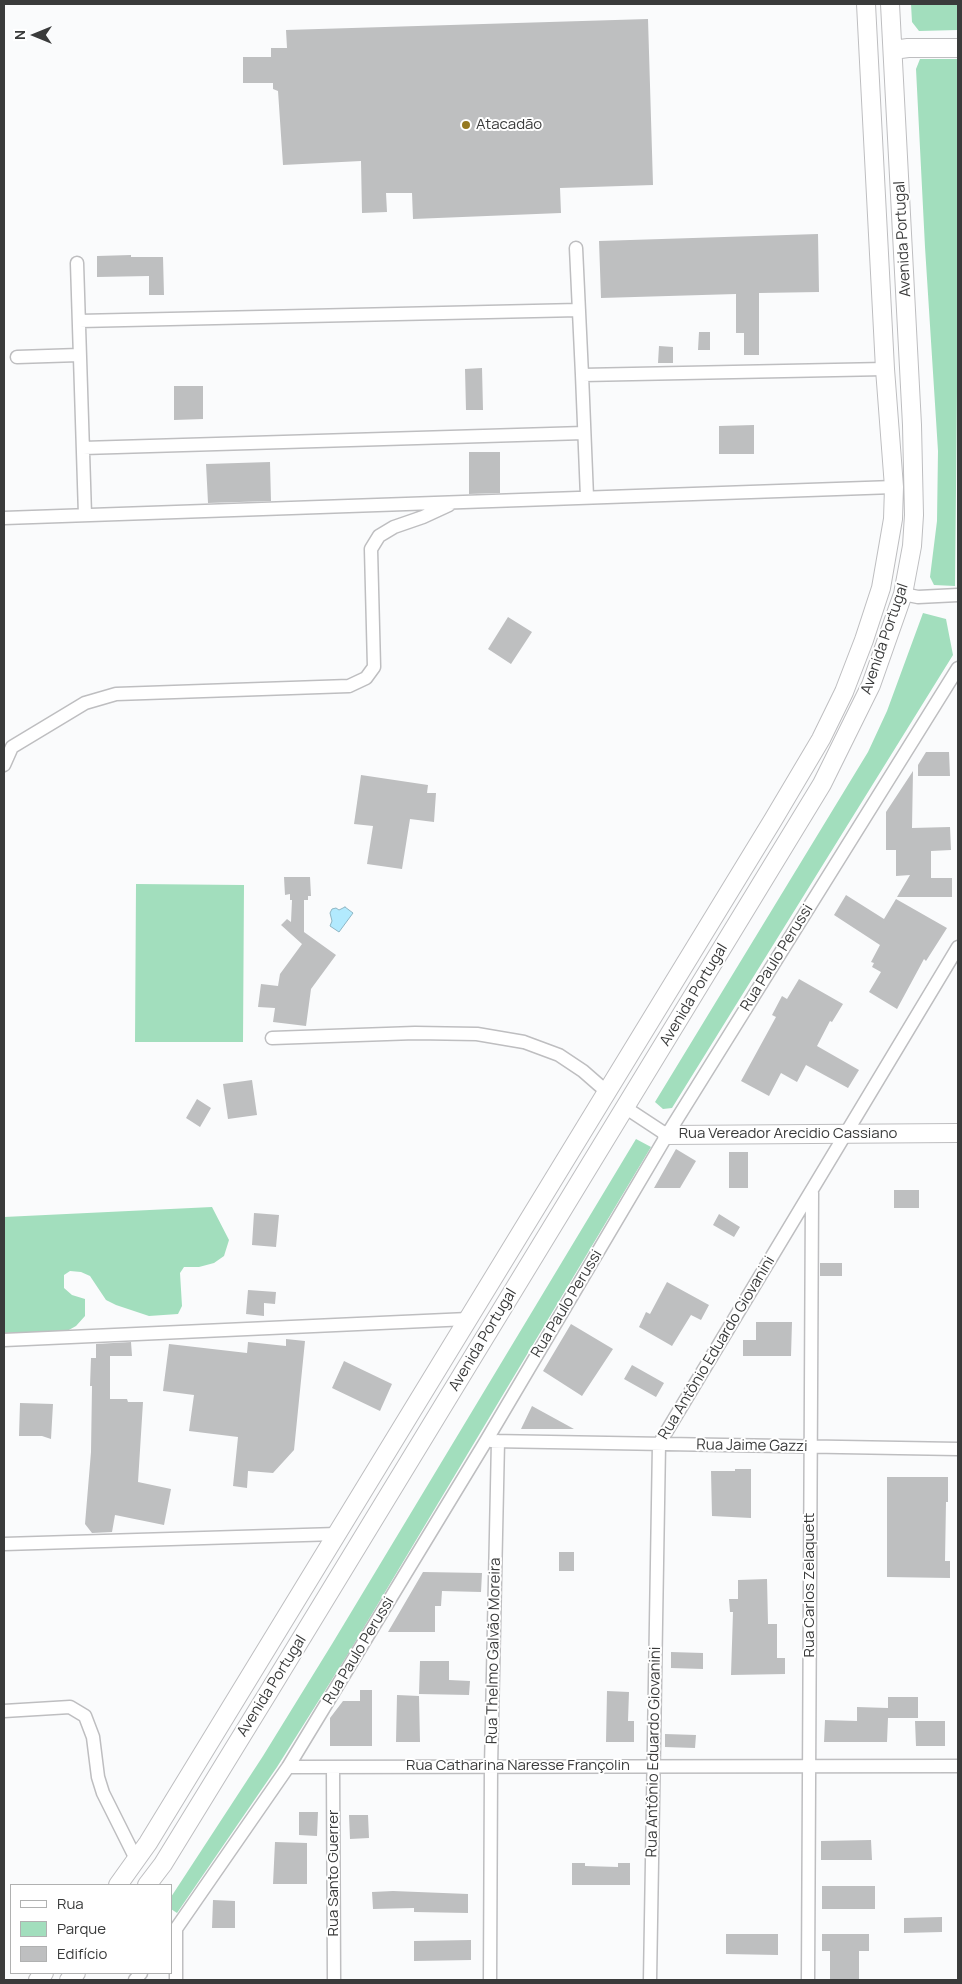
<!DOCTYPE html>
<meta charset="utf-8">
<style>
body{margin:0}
#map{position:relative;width:962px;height:1984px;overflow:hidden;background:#fafbfc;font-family:Manrope,sans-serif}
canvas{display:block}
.frame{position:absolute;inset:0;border:5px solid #3a3b3b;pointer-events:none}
.legend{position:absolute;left:10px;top:1884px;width:162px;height:90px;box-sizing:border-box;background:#fff;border:1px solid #b0b1b1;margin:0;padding:6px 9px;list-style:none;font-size:15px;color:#3a3b3b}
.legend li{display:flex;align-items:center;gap:10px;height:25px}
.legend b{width:25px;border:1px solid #b0b1b1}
.north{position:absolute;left:10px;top:10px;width:50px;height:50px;-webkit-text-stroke:4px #fff;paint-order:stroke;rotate:270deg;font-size:14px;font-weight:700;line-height:20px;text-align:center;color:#3a3b3b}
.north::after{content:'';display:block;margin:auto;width:18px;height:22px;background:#3a3b3b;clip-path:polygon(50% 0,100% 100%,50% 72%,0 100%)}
</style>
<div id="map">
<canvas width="962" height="1984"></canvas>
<div class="frame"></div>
<ul class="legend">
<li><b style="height:6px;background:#fff"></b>Rua</li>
<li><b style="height:14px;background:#a2debd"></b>Parque</li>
<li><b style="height:14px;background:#bebfc0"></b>Edifício</li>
</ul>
<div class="north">N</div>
</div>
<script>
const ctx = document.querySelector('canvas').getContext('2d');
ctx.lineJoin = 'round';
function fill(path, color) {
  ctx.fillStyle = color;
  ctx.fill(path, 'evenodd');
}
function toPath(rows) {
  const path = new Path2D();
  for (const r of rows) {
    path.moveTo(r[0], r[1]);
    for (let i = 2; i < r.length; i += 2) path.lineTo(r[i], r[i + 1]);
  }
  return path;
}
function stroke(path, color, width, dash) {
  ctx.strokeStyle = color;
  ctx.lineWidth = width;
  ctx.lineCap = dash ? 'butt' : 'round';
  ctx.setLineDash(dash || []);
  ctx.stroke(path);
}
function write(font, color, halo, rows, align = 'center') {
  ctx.font = font + ' Manrope,sans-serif';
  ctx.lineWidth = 4;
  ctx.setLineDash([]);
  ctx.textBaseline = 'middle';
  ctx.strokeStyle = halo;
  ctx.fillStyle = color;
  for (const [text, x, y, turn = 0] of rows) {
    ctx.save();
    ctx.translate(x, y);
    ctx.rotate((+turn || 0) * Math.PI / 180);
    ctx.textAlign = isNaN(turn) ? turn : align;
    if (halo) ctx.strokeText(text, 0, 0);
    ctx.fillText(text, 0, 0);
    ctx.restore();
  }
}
const green = toPath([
 [911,4,958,4,958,30,919,31,912,22],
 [920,59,958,59,958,293,955,586,934,585,930,577,937,521,938,451,925,247,916,69],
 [923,613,946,619,953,655,672,1108,663,1109,655,1102,868,752,887,711],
 [136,884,244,885,243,1042,135,1042],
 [636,1139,651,1147,348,1654,277,1767,177,1913,171,1909,171,1897,263,1756,332,1644],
 [212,1207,229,1240,224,1256,214,1263,199,1267,184,1267,180,1273,182,1306,178,1314,149,1316,116,1305,106,1300,90,1276,81,1272,70,1271,64,1275,64,1288,72,1295,85,1299,85,1316,76,1326,67,1331,4,1333,4,1217]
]);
const water = toPath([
 [345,907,353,913,339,932,330,926,332,921,330,913,332,909,336,908,339,910,345,907]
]);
const building = toPath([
 [648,19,653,185,560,188,561,213,413,219,412,193,386,193,387,212,362,213,361,161,283,165,278,91,273,89,273,83,243,83,243,57,271,57,271,48,287,48,286,30],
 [818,234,819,292,759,293,759,355,744,355,744,333,736,333,736,294,601,298,599,241],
 [131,255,131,257,163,257,164,295,149,295,149,276,97,277,97,256],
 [699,332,710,332,710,350,698,350],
 [659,346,673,347,673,363,658,363],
 [482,368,483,410,466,410,465,369],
 [174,386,203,386,203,419,174,420],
 [754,425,754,454,719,454,719,426],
 [469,452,500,452,500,493,469,494],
 [270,462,271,501,208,503,206,464],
 [508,617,532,632,511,664,488,649],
 [926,752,949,752,950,776,918,776,918,765],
 [913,771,912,828,950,827,951,850,931,851,931,878,952,878,952,897,897,897,910,875,896,876,896,850,886,850,886,812],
 [361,775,428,785,427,793,436,793,434,822,410,819,402,869,367,864,373,826,354,824],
 [284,877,310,877,311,896,308,896,308,900,304,900,304,932,336,955,311,989,306,1026,273,1022,275,1008,258,1007,261,984,278,986,280,974,302,944,281,925,287,919,291,922,292,900,290,900,290,894,285,895],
 [846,895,884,919,896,899,947,928,926,961,924,959,897,1009,869,992,881,972,872,967,874,963,871,962,880,945,834,915],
 [799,979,843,1004,832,1022,830,1021,817,1046,859,1070,848,1088,806,1065,797,1082,781,1073,769,1096,741,1081,776,1017,772,1015,782,996,787,999],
 [252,1080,257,1115,228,1119,223,1084],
 [197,1099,211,1108,200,1127,186,1118],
 [676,1149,696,1161,680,1188,654,1188],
 [729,1152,748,1152,748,1188,729,1188],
 [894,1190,919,1190,919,1208,894,1208],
 [254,1213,279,1215,276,1247,252,1245],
 [719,1214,740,1227,734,1237,713,1225],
 [820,1263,842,1263,842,1276,820,1276],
 [667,1282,709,1305,701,1320,691,1315,672,1346,639,1327,646,1312,650,1314],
 [248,1290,276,1292,275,1304,264,1303,264,1316,246,1314],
 [756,1322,792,1322,791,1356,743,1356,743,1340,756,1340],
 [571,1324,613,1349,582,1396,543,1371],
 [286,1339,305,1341,294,1450,273,1473,248,1471,247,1488,233,1486,238,1437,189,1431,194,1395,163,1391,169,1344,247,1353,248,1342,286,1346],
 [131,1342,132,1356,110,1356,110,1399,127,1399,128,1402,143,1402,138,1482,171,1489,164,1525,115,1515,112,1532,92,1533,85,1524,91,1452,92,1386,90,1386,91,1358,96,1358,96,1344],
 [344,1361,392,1384,380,1411,332,1388],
 [632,1365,664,1383,656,1397,624,1379],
 [20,1403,53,1404,51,1439,42,1436,19,1436],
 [532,1406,574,1429,521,1429],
 [735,1469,751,1469,751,1518,712,1516,711,1471,735,1471],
 [887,1477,948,1477,948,1502,946,1502,945,1561,950,1561,950,1578,887,1577],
 [559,1552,574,1552,574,1571,559,1571],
 [423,1572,482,1573,481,1592,442,1591,441,1606,435,1606,435,1632,388,1632],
 [767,1579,768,1624,777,1624,777,1658,785,1658,785,1674,731,1675,733,1612,730,1612,729,1599,738,1599,738,1580],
 [671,1652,703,1653,703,1669,671,1668],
 [420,1661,449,1661,449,1680,470,1681,469,1695,419,1694],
 [360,1690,372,1690,372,1746,330,1746,330,1718,343,1701,360,1701],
 [607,1691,629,1692,628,1721,634,1721,634,1742,606,1742],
 [397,1695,419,1696,420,1742,396,1742],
 [888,1697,918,1697,918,1718,888,1718,887,1742,824,1742,825,1720,857,1721,857,1707,888,1708],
 [915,1721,945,1721,945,1746,916,1746],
 [665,1734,696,1735,695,1748,665,1747],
 [299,1812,318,1812,317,1836,299,1835],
 [349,1815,368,1815,369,1838,350,1839],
 [871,1840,872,1860,821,1860,821,1841],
 [275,1842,307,1843,307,1884,273,1884],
 [572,1863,585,1863,585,1866,618,1867,618,1863,630,1863,630,1885,572,1885],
 [822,1886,875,1886,875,1909,822,1909],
 [393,1891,468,1894,468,1913,414,1912,414,1908,373,1909,372,1892],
 [213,1900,235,1901,235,1928,212,1928],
 [942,1917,942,1932,904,1933,904,1918],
 [726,1934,778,1934,778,1955,726,1954],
 [822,1934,869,1934,869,1951,859,1951,859,1980,830,1980,830,1951,822,1951],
 [471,1940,471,1960,414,1961,414,1941]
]);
const street = toPath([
 [576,248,582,375],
 [77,263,85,515],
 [79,321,579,310],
 [17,357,79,355],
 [83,448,584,433],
 [587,497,582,375,885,369],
 [4,518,894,487],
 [903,594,918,597,958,595],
 [4,765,12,747,85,703,116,694,349,686,366,678,374,667,371,549,379,536,394,527,423,517,449,505],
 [272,1038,415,1033,477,1034,524,1042,559,1055,583,1071,607,1092],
 [626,1108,667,1135],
 [4,1340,468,1319],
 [491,1441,958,1449],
 [4,1544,337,1534],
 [4,1711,70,1707,85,1716,93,1737,98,1777,103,1793,136,1859],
 [288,1767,958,1766],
 [333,1767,334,1980],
 [176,1931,176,1980],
 [171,1936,288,1767,486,1441,667,1135,958,668],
 [135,1980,141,1973],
 [490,1980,491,1767,498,1441],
 [650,1980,659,1444,958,947],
 [808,1980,812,1193]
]);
const secondary = toPath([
 [893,50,908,48,958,48],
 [667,1135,958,1133],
 [118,1885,148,1843,773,820,821,739,844,692,864,640,881,588,893,519,894,487,885,369,866,4],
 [147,1885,163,1864,268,1693,822,784,871,685,903,594,912,546,914,515,912,425,890,4],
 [38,1980,44,1973],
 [69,1980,76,1973]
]);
const markers = [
 [466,125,5,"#957921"]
];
const poiNames = [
 ["Atacadão",476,125]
];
const streetNames = [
 ["Avenida Portugal",903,239,-93],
 ["Avenida Portugal",885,639,-71],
 ["Rua Paulo Perussi",777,958,-58],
 ["Avenida Portugal",694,995,-59],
 ["Rua Vereador Arecidio Cassiano",788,1134],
 ["Rua Paulo Perussi",567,1304,-59],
 ["Avenida Portugal",483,1340,-59],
 ["Rua Antônio Eduardo Giovanini",717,1348,-59],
 ["Rua Jaime Gazzi",752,1446,1],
 ["Rua Carlos Zelaquett",810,1585,-90],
 ["Rua Paulo Perussi",359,1651,-59],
 ["Rua Thelmo Galvão Moreira",494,1651,-89],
 ["Avenida Portugal",272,1686,-58],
 ["Rua Antônio Eduardo Giovanini",654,1752,-89],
 ["Rua Catharina Naresse Françolin",518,1766],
 ["Rua Santo Guerrer",334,1873,-90]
];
fill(green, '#a2debd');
fill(water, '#b2eafe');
stroke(water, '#8eb6c4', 1);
fill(building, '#bebfc0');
stroke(street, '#bebec0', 15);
stroke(secondary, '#bebec0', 20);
stroke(street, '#fff', 12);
stroke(secondary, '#fff', 18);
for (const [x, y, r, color] of markers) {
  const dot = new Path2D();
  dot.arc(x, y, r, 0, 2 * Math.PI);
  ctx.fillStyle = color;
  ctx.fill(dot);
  stroke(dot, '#fff', 2);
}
write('15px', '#3a3b3b', '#fff', poiNames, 'left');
write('15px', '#3a3b3b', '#fff', streetNames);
</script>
